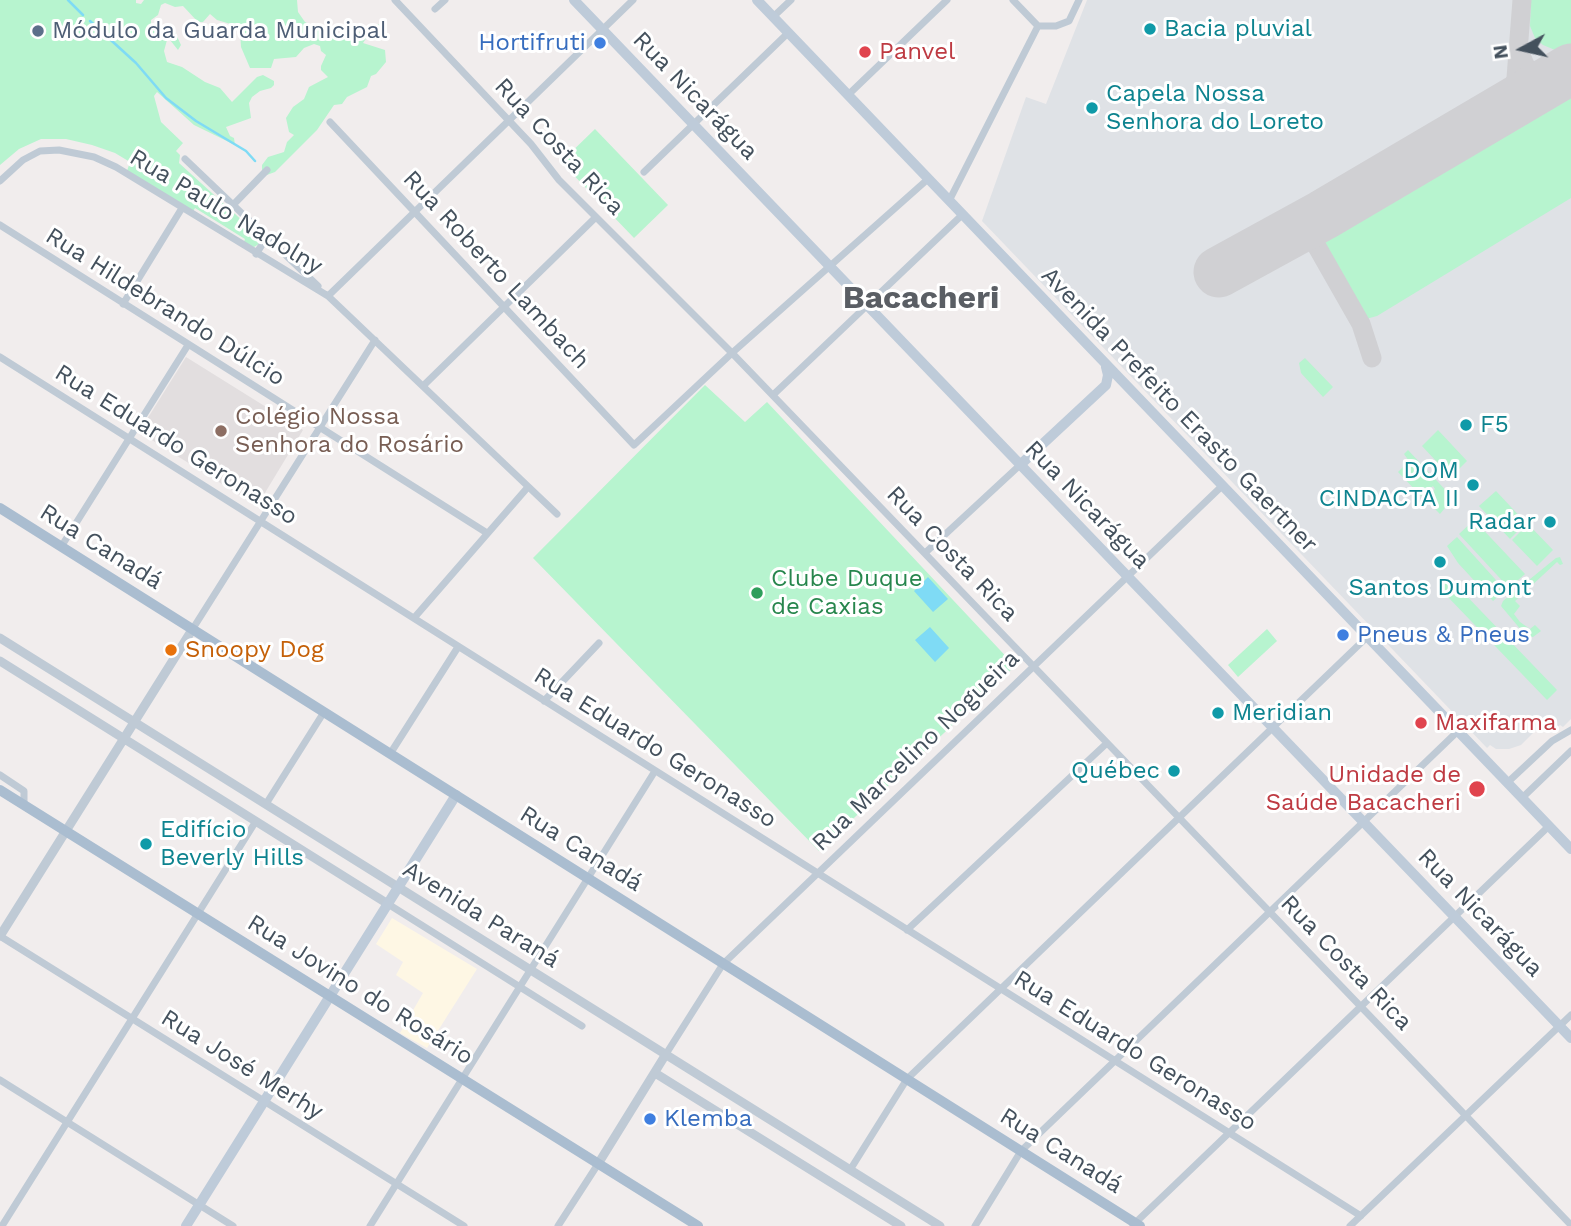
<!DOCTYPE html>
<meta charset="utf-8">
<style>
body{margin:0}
#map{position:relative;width:1571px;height:1226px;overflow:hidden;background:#f1eded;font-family:"Work Sans",sans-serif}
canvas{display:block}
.north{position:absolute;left:1487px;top:14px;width:70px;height:70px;-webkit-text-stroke:5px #fff;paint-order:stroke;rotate:262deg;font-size:19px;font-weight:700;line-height:28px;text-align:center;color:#44515d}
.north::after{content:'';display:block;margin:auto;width:24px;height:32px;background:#44515d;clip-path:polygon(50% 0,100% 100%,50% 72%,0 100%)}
</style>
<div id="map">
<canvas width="1571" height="1226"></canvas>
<div class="north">N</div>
</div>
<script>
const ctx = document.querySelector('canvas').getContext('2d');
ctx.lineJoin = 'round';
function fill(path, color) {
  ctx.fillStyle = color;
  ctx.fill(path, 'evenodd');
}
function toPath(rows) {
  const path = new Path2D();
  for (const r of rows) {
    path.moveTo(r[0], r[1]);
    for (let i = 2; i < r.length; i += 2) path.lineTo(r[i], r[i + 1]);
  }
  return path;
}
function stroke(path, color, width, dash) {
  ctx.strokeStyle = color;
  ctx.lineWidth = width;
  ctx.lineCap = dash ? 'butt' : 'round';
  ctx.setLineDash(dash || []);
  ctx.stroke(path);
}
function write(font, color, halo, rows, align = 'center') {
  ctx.font = font + ' "Work Sans",sans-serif';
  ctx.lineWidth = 6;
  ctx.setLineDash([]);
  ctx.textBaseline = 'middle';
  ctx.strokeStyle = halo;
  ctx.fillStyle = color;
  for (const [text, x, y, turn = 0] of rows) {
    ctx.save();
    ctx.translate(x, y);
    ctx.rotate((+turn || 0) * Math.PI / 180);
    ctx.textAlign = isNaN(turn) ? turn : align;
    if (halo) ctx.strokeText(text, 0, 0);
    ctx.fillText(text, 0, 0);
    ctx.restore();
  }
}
const commercial = toPath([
 [392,918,477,969,427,1048,400,1033,423,993,396,975,403,962,376,944]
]);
const education = toPath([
 [186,357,303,430,257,506,139,432]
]);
const airport = toPath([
 [1087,0,1571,0,1571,719,1563,727,1560,725,1551,733,1541,725,1521,745,1509,749,1496,749,1490,745,1487,748,982,221,1026,97,1046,104]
]);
const green = toPath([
 [0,0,136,0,136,3,141,4,144,0,297,0,298,12,305,22,328,35,340,39,352,39,357,33,374,30,376,25,381,24,380,32,367,37,363,43,385,50,386,62,376,74,371,76,367,87,347,97,342,104,334,105,317,130,275,172,264,176,262,173,262,165,268,157,284,152,287,142,294,135,289,132,286,118,293,107,304,99,309,87,328,77,321,70,321,66,326,55,321,51,320,46,314,44,304,48,296,57,274,59,271,68,250,68,241,47,240,30,234,25,217,20,210,14,203,22,198,22,183,6,175,7,165,3,161,5,158,15,151,20,151,24,174,30,181,45,178,50,170,40,167,40,164,51,167,62,182,67,205,82,220,88,232,102,257,77,263,75,274,81,274,85,271,88,260,91,252,97,249,103,251,118,226,127,230,136,234,138,235,145,194,125,157,92,154,96,161,122,183,143,176,151,180,155,179,163,257,234,259,244,254,247,243,244,245,239,195,208,192,213,127,171,130,162,115,153,92,145,66,139,41,139,19,149,0,165],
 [1531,0,1571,0,1571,48,1555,50,1543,45,1535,38,1530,26],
 [1571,88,1571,198,1377,316,1366,319,1318,243,1319,233],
 [595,129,668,205,634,238,561,162],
 [1305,358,1333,387,1323,397,1301,373,1299,363],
 [705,385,745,422,767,402,1015,666,819,851,533,558],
 [1438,430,1467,461,1451,477,1422,446],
 [1408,450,1453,498,1440,514,1425,499,1435,489,1433,486,1421,496,1398,472,1409,461,1404,454],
 [1496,491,1526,523,1510,539,1479,506],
 [1474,520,1525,574,1509,588,1459,534],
 [1528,524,1553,550,1537,566,1512,540],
 [1457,537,1505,590,1493,601,1458,563,1447,546],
 [1560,557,1563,564,1560,565,1557,562,1515,601,1520,606,1514,614,1520,622,1530,629,1535,625,1541,631,1533,637,1527,637,1501,606,1503,601,1556,558],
 [1449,579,1453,579,1456,585,1557,690,1547,700,1446,595,1440,592,1439,588],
 [1267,629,1277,641,1238,677,1228,665]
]);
const water = toPath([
 [928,577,948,599,933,612,914,591],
 [930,627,949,648,935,662,915,640]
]);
const stream = toPath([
 [68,0,83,15],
 [90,21,136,63,166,98,196,121,246,151,255,161]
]);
const taxiway = toPath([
 [1519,51,1527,69,1536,75,1546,77,1562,74],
 [1491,115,1511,94,1516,78,1522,0],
 [1323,215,1315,227,1316,245,1361,324,1372,358]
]);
const runway = toPath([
 [1219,272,1323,215,1571,69]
]);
const minor = toPath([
 [395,0,531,144,559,180,732,353,1571,1225],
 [1013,0,1038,26],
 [435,9,445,0],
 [773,17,791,0],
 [1038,26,1056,26,1069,21,1079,0],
 [848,95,947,0],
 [330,122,634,445,732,353,928,179],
 [185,159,318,286],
 [644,172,788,33],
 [0,181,23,160,40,151,59,150,94,157,116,167,328,296,633,0],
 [949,201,1038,26],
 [233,205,267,170],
 [0,225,487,533],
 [256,254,267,237],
 [327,295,557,514],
 [123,304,182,208],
 [0,357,1361,1216],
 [423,386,596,217],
 [773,395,962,215],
 [61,547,188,345],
 [925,553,1020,465],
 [414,618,528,487],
 [192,630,375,340],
 [544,701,599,643],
 [390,754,458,647],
 [0,775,24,791,24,805],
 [1507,783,1552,741,1571,730],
 [1522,798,1571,751],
 [266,804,324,712],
 [388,904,582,1026],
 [907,930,1107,743],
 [0,936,464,1226],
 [666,1054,723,964,1222,486],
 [0,1080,233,1226],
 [850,1170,907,1079,1367,637],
 [1133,1225,1549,826],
 [2,1226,256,821],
 [370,1226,655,771],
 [558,1226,598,1164],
 [975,1226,1021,1151,1458,731],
 [1350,1226,1571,1015]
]);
const tertiary = toPath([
 [0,638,940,1226],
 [0,661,388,904],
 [0,936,192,630],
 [655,1073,901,1226],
 [598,1164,666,1054]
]);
const secondary = toPath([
 [574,0,1571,1038],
 [757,0,1571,849],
 [1020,465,1106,385,1108,375,1106,367],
 [186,1226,456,795]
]);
const primary = toPath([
 [0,508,1140,1226],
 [0,790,698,1226]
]);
const markers = [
 [1150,29,7,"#0f9aa8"],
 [38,31,7,"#5c6f8a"],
 [600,43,7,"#3f7fe0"],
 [865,52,7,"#e0444e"],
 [1092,108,7,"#0f9aa8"],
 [1466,425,7,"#0f9aa8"],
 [221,431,7,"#8d6e63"],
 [1473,485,7,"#0f9aa8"],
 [1550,522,7,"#0f9aa8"],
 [1440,562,7,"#0f9aa8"],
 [757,593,7,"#2e9e5b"],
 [1343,635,7,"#3f7fe0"],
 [171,650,7,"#e8710a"],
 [1218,713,7,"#0f9aa8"],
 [1421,723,7,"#e0444e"],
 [1174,771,7,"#0f9aa8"],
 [1477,789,9,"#e0444e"],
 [146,844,7,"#0f9aa8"],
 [650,1119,7,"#3f7fe0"]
];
const cultureNames = [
 ["Bacia pluvial",1164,29],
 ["Capela Nossa",1106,94],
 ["Senhora do Loreto",1106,122],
 ["F5",1480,425],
 ["DOM",1459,471,"right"],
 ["CINDACTA II",1459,499,"right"],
 ["Radar",1536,522,"right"],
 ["Santos Dumont",1440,588,"center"],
 ["Meridian",1232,713],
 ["Québec",1160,771,"right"],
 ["Edifício",160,830],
 ["Beverly Hills",160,858]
];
const serviceNames = [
 ["Módulo da Guarda Municipal",52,31]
];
const shopNames = [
 ["Hortifruti",586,43,"right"],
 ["Pneus & Pneus",1357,635],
 ["Klemba",664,1119]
];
const healthNames = [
 ["Panvel",879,52],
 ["Maxifarma",1435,723],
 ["Unidade de",1461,775,"right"],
 ["Saúde Bacacheri",1461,803,"right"]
];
const streetNames = [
 ["Rua Nicarágua",695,96,46],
 ["Rua Costa Rica",559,147,47],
 ["Rua Paulo Nadolny",226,212,31],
 ["Rua Roberto Lambach",496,270,47],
 ["Rua Hildebrando Dúlcio",165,307,32],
 ["Avenida Prefeito Erasto Gaertner",1179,410,46],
 ["Rua Eduardo Geronasso",176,445,32],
 ["Rua Nicarágua",1087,505,46],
 ["Rua Canadá",101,547,32],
 ["Rua Costa Rica",952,554,46],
 ["Rua Eduardo Geronasso",655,748,32],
 ["Rua Marcelino Nogueira",916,751,-44],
 ["Rua Canadá",581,849,32],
 ["Rua Nicarágua",1480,913,46],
 ["Avenida Paraná",481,915,32],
 ["Rua Costa Rica",1346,963,46],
 ["Rua Jovino do Rosário",360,990,32],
 ["Rua Eduardo Geronasso",1135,1051,32],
 ["Rua José Merhy",242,1065,32],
 ["Rua Canadá",1061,1151,32]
];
const educationNames = [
 ["Colégio Nossa",235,417],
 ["Senhora do Rosário",235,445]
];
const leisureNames = [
 ["Clube Duque",771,579],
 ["de Caxias",771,607]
];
const foodNames = [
 ["Snoopy Dog",185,650]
];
const districtNames = [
 ["Bacacheri",921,299]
];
fill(commercial, '#fef7e4');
fill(education, '#e2dedf');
fill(airport, '#dfe2e6');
fill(green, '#b7f4cf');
fill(water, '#7fdbf5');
stroke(stream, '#7fdbf5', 2.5);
stroke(taxiway, '#d0d0d3', 19);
stroke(runway, '#d0d0d3', 51);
stroke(minor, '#bfcad5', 7);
stroke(tertiary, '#bfcad5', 9);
stroke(secondary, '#becbd9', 10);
stroke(primary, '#aabdd0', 10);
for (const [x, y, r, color] of markers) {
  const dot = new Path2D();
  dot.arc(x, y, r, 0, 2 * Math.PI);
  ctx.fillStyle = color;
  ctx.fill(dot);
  stroke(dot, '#fff', 2.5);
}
write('24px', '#0d838f', '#fff', cultureNames, 'left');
write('24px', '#4e5e75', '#fff', serviceNames, 'left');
write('24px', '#366cbe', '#fff', shopNames, 'left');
write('24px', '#be3a42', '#fff', healthNames, 'left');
write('24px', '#44515d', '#fff', streetNames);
write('24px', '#785e54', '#fff', educationNames, 'left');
write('24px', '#27864d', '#fff', leisureNames, 'left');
write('24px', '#c56008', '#fff', foodNames, 'left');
write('bold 32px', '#5a5e64', '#fff', districtNames);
</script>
